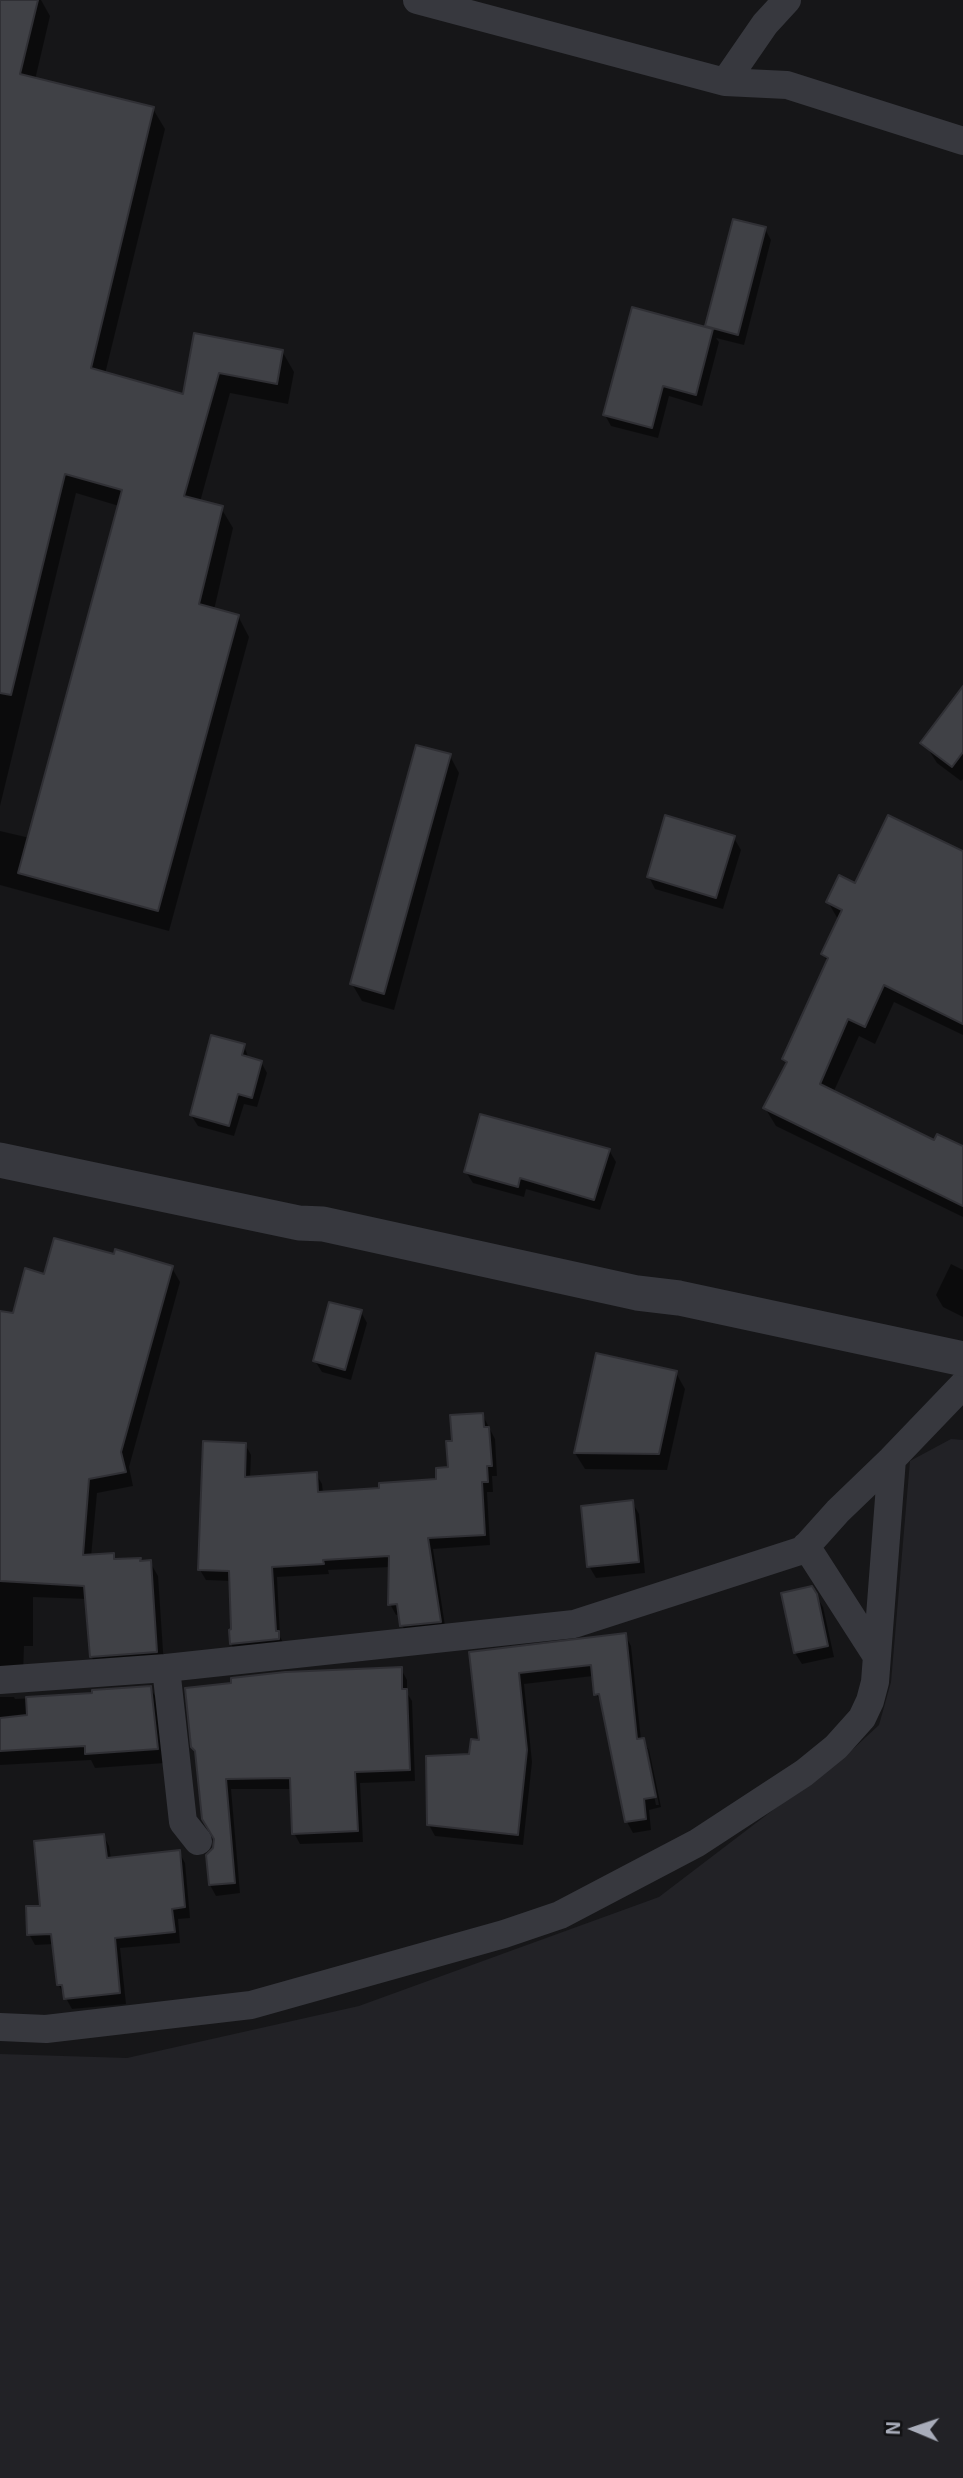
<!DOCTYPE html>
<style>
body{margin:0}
#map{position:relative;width:963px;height:2478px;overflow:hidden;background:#161618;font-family:"Exo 2",sans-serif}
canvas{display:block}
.north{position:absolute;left:879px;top:2394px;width:70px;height:70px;-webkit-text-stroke:5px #111113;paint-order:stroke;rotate:272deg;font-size:19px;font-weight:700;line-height:28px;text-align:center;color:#a8acb9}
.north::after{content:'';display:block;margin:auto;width:24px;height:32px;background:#a8acb9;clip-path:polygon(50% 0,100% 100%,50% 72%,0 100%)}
</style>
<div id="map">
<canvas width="963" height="2478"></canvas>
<div class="north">N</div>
</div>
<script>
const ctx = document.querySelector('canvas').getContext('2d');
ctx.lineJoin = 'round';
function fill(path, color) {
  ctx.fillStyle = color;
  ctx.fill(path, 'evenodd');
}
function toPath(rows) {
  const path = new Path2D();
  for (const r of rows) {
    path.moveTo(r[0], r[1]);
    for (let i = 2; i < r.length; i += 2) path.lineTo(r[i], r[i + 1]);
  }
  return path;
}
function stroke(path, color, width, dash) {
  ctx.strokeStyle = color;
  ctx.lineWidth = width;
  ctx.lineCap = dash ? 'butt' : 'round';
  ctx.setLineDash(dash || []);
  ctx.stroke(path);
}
const built = toPath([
 [951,1439,963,1440,963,2478,0,2478,0,2054,127,2058,359,2006,659,1897,853,1749,879,1725,891,1682,910,1461]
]);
const shadow = toPath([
 [0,0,41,0,50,16,35,80,153,109,165,129,105,374,184,397,195,335,282,351,294,372,288,404,230,393,200,502,221,508,233,528,214,610,238,616,249,637,169,931,0,885,0,831,30,838,119,506,76,493,0,806],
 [765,229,771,240,744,345,716,338,719,342,702,406,669,396,658,438,611,426,605,415,709,330,707,326],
 [963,688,963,779,961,781,937,763,927,747],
 [450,756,459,773,394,1010,362,1001,352,984],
 [734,838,741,850,723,909,655,889,649,877],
 [963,853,963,1035,894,1002,875,1044,859,1036,833,1093,935,1143,963,1148,963,1217,776,1126,765,1108,787,1065,784,1059,828,963,823,954,839,921,828,902,856,885],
 [244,1046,249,1059,261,1062,267,1073,257,1107,244,1104,234,1136,198,1126,191,1115],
 [609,1150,616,1162,600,1210,526,1189,524,1197,473,1183,466,1172],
 [951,1264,963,1270,963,1317,943,1307,936,1295],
 [172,1268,180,1282,129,1467,133,1486,97,1493,91,1557,113,1555,116,1561,140,1560,141,1563,150,1562,158,1576,164,1666,100,1671,91,1656,87,1599,33,1597,33,1646,24,1646,23,1676,0,1680,0,1312,14,1316,45,1277],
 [361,1312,367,1323,351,1380,322,1372,315,1361],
 [597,1355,676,1373,685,1389,667,1470,585,1469,575,1453],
 [482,1414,495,1439,497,1476,492,1476,493,1492,487,1492,490,1545,433,1549,446,1632,408,1636,402,1625,400,1614,396,1615,390,1604,390,1567,328,1570,329,1574,277,1577,280,1637,284,1644,237,1654,231,1644,231,1631,233,1631,231,1581,206,1580,200,1570,245,1444,251,1455,250,1478,316,1474,322,1484,323,1493,380,1490,438,1481,450,1469,453,1442],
 [632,1502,639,1514,645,1573,596,1578,589,1566],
 [811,1588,823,1607,834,1657,802,1664,795,1653,783,1594],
 [625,1635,631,1646,641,1740,649,1750,661,1807,649,1810,651,1830,633,1833,627,1822,603,1705,596,1694,593,1676,524,1684,532,1762,523,1845,435,1836,429,1825,481,1742,471,1654],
 [644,1749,648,1749,659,1805,656,1805],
 [401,1669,407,1680,407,1693,412,1701,415,1781,360,1783,363,1842,300,1844,294,1833,292,1789,231,1789,240,1893,216,1896,210,1885,216,1839,195,1751],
 [150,1688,159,1702,165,1763,95,1768,91,1760,0,1765,0,1697,14,1697,15,1699,94,1695],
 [103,1835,109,1846,111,1859,179,1852,185,1863,190,1918,178,1919,180,1943,120,1948,126,2004,72,2009,58,1984,54,1944,35,1945,29,1934,42,1908]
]);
const building = toPath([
 [0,0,38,0,20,74,154,107,91,368,183,394,194,333,283,350,277,384,219,373,184,496,223,506,199,604,239,615,158,911,18,873,122,490,65,474,11,695,0,693,0,0],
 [733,219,766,227,738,335,705,326,733,219],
 [632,307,713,329,696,395,663,386,652,428,603,415,632,307],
 [963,686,963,752,952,767,920,743,963,686],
 [416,745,451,754,384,994,350,984,416,745],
 [665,815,735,836,716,898,647,877,665,815],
 [888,815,963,851,963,1024,884,985,865,1027,848,1019,820,1084,934,1140,937,1134,963,1146,963,1206,763,1108,787,1062,782,1059,828,958,821,954,842,910,826,902,839,875,855,883,888,815],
 [211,1035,245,1044,242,1055,262,1061,252,1098,238,1094,229,1126,190,1115,211,1035],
 [480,1114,610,1149,594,1200,520,1178,518,1187,464,1172,480,1114],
 [54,1238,114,1254,115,1249,173,1266,121,1452,126,1472,89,1479,83,1555,114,1553,114,1559,141,1558,140,1561,151,1560,157,1652,90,1657,84,1586,0,1581,0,1311,13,1313,25,1268,44,1274,54,1238],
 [329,1302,362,1310,345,1370,313,1361,329,1302],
 [596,1353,677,1371,659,1454,574,1453,596,1353],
 [483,1413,484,1427,489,1427,492,1466,487,1466,488,1482,482,1482,485,1535,428,1538,441,1622,400,1626,397,1604,388,1605,389,1556,323,1560,324,1564,272,1567,276,1631,279,1631,279,1639,230,1644,229,1630,231,1629,229,1571,198,1570,203,1441,246,1443,245,1477,317,1472,318,1492,379,1488,379,1483,436,1479,436,1468,448,1467,446,1441,452,1441,450,1415,483,1413],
 [633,1500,639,1562,587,1567,581,1506,633,1500],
 [812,1586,817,1594,828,1646,794,1653,781,1593,812,1586],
 [626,1633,637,1739,644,1738,656,1797,644,1799,646,1819,625,1822,599,1694,594,1695,591,1665,519,1673,527,1750,518,1835,427,1825,426,1756,469,1754,471,1739,479,1740,469,1652,626,1633],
 [402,1667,402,1689,407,1689,410,1770,355,1772,358,1831,292,1834,290,1778,226,1779,235,1883,209,1885,206,1855,213,1848,214,1839,202,1819,195,1751,191,1747,185,1688,231,1683,231,1678,285,1672,402,1667],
 [151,1686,158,1749,85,1754,85,1746,0,1751,0,1718,27,1715,26,1697,92,1693,92,1690,151,1686],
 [104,1834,107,1858,180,1850,185,1907,172,1909,175,1932,115,1938,120,1993,64,1999,62,1985,57,1985,51,1934,27,1935,26,1906,40,1906,34,1841,104,1834]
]);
const minor = toPath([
 [417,0,725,82,787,85,963,141],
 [725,82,765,24,787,0],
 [806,1546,876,1655],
 [166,1668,183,1822,198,1841],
 [0,1680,166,1668,574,1624,803,1550,838,1511,892,1459],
 [0,2027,46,2029,251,2005,504,1934,560,1915,697,1843,804,1773,836,1747,862,1718,870,1701,875,1682,892,1459,963,1385]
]);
const tertiary = toPath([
 [0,1160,299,1223,323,1224,637,1293,679,1298,963,1359]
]);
fill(built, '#222226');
fill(shadow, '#0007');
fill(building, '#404146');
stroke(building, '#303035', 2);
stroke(minor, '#37383e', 28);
stroke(tertiary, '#37383e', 35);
</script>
